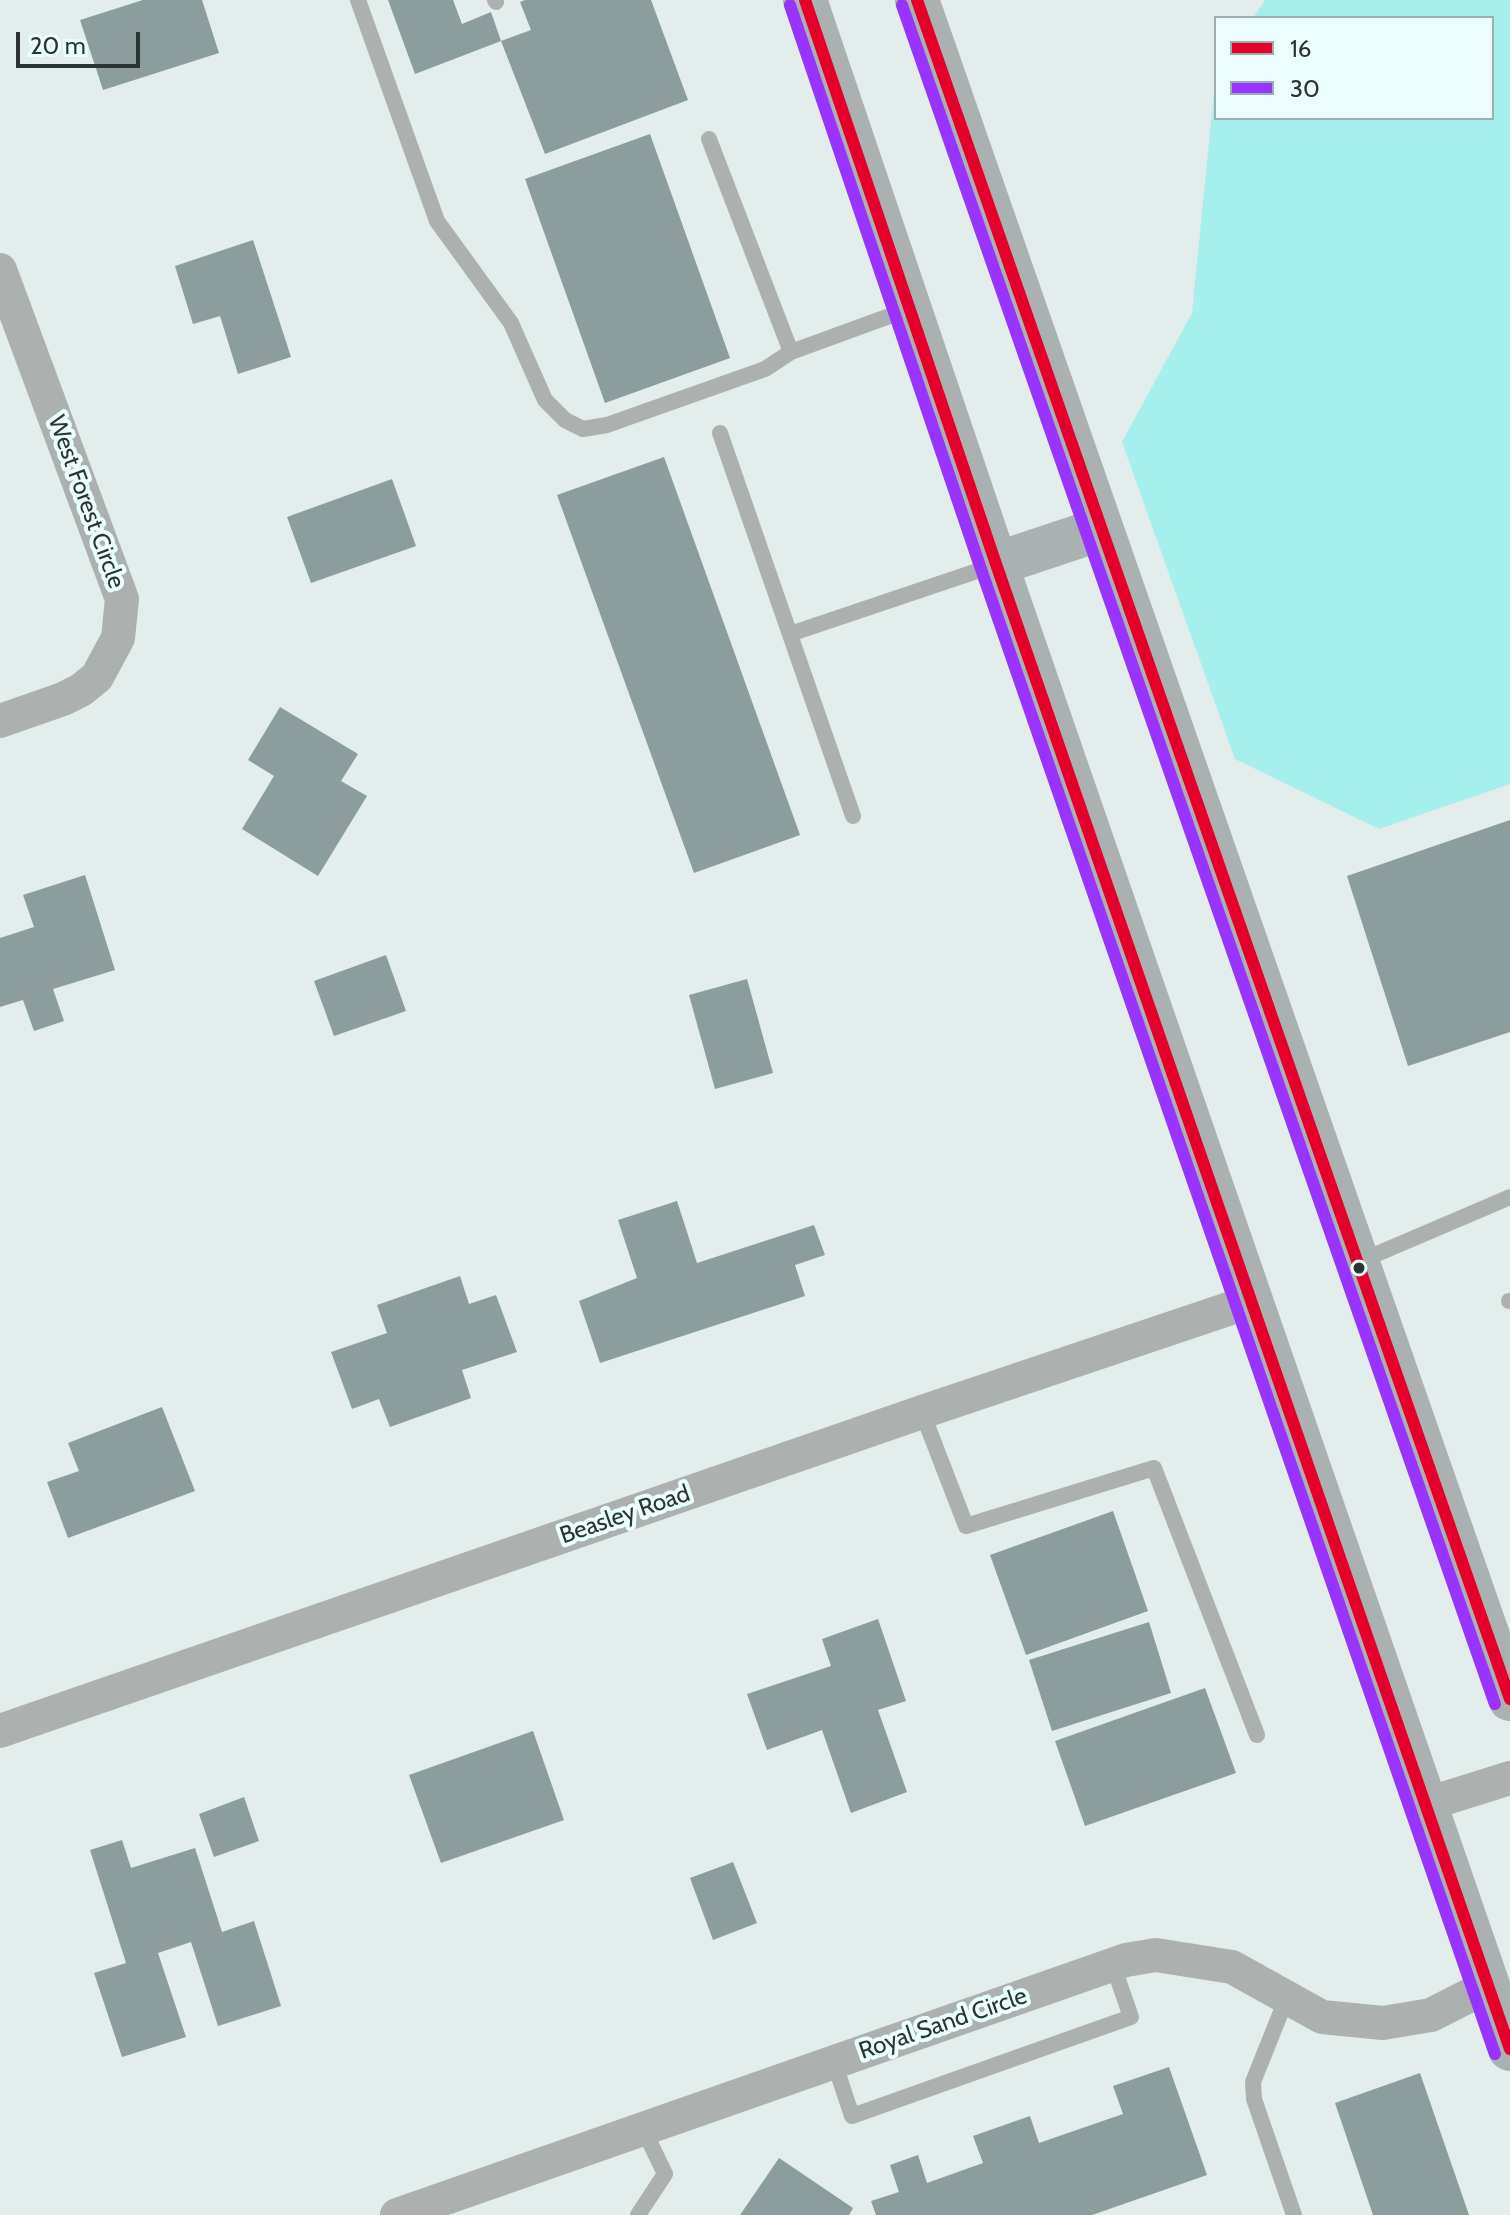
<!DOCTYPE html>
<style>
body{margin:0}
#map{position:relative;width:1510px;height:2215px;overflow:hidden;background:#e2edec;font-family:Cabin,sans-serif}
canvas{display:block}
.legend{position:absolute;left:1214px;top:16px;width:280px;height:104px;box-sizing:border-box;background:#eafffd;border:2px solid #9eaeac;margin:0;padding:10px 14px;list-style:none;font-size:24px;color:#2c3433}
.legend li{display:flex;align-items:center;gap:16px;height:40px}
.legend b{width:40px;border:2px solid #9eaeac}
.scale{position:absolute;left:16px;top:32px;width:124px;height:36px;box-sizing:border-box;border:4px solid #2c3433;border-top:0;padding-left:10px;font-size:24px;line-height:28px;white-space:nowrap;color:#2c3433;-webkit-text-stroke:6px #eafffd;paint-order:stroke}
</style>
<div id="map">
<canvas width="1510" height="2215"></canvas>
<ul class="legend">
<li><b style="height:10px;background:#e4002b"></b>16</li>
<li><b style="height:10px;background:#93f"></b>30</li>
</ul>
<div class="scale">20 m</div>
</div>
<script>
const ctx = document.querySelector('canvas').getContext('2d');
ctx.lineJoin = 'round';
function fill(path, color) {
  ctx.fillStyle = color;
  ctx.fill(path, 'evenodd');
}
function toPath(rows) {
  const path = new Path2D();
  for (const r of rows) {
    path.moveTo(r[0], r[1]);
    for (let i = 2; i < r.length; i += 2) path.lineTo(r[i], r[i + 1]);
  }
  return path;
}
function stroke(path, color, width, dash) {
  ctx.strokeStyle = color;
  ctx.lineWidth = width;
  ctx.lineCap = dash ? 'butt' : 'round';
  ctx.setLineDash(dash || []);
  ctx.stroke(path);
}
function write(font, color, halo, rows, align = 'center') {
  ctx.font = font + ' Cabin,sans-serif';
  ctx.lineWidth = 8;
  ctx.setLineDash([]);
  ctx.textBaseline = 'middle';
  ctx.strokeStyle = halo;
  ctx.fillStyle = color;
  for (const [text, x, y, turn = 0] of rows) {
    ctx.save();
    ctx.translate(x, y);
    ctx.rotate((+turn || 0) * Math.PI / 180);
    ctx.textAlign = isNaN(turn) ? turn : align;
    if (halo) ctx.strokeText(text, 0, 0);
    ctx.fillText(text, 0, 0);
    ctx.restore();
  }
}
const green = toPath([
 [1265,0,1510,0,1510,784,1379,829,1235,759,1122,442,1192,313,1216,72,1216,118,1492,118,1492,18,1253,18]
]);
const building = toPath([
 [143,0,202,0,219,53,103,90,80,20],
 [388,0,453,0,462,24,491,12,501,41,415,74],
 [525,0,651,0,688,100,545,154,501,41,531,30,520,2],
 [650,134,730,358,605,403,525,179],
 [253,240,291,357,238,374,220,316,193,324,175,266],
 [664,457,800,835,694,873,557,495],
 [392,479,416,546,311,583,287,517],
 [280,707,358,754,341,781,367,796,318,876,242,829,274,776,248,760],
 [1510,820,1510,1032,1408,1066,1347,876],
 [85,875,115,970,53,989,64,1021,34,1031,23,1000,0,1007,0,938,34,927,23,895],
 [386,955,406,1011,334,1036,314,981],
 [747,979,773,1073,715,1089,689,995],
 [677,1201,697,1263,814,1225,825,1255,795,1265,805,1296,600,1363,579,1301,637,1278,618,1220],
 [460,1276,469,1304,496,1295,517,1352,462,1370,471,1398,390,1427,379,1399,352,1409,331,1352,387,1333,377,1305],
 [162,1407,195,1491,68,1538,47,1482,79,1471,68,1443],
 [1113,1511,1148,1611,1026,1655,990,1555],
 [878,1619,906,1701,878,1710,907,1792,851,1813,822,1730,767,1750,747,1694,831,1666,822,1639],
 [1149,1622,1171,1693,1052,1731,1029,1660],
 [1205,1688,1236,1773,1085,1826,1055,1741],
 [533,1731,564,1820,441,1863,409,1775],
 [244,1797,259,1841,214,1857,199,1814],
 [122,1840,131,1868,195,1848,222,1932,254,1921,281,2006,218,2026,191,1942,158,1953,186,2037,122,2057,94,1973,126,1963,90,1850],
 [733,1862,757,1923,713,1940,690,1878],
 [1169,2067,1207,2175,1092,2215,876,2215,871,2201,899,2192,890,2165,918,2155,927,2183,983,2163,973,2136,1030,2116,1039,2143,1123,2114,1113,2086],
 [1420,2073,1469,2215,1373,2215,1335,2103],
 [779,2158,853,2208,849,2215,740,2215]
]);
const service = toPath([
 [358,0,437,221,511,323,545,400,565,420,583,429,607,425,765,369,791,352],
 [495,0,496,2],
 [709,139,791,352,906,310],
 [720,433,853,816],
 [790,634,995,565],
 [1358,1262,1510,1197],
 [1509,1301,1510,1301],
 [922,1412,966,1526,1154,1468,1257,1735],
 [1287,1997,1253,2082,1254,2099,1294,2215],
 [834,2062,852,2116,1131,2017,1113,1965],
 [638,2215,665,2174,643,2128]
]);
const minor = toPath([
 [0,270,122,599,118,638,97,677,81,690,63,699,0,721],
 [0,1731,922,1412,1252,1301],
 [1427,1804,1510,1778],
 [397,2215,1126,1960,1156,1955,1232,1967,1322,2017,1383,2023,1431,2015,1488,1986]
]);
const secondary = toPath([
 [805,0,996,564,1510,2049],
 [917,0,1510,1699],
 [996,564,1101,529]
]);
const bus1 = toPath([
 [805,0,996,564,1510,2049],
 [917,0,1510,1699]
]);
const bus2 = toPath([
 [790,5,981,569,1495,2054],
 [902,5,1495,1704]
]);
const markers = [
 [1359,1268,7,"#2c3433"]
];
const streetNames = [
 ["West Forest Circle",86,502,70],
 ["Beasley Road",625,1515,-19],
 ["Royal Sand Circle",943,2024,-19]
];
fill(green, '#a5f0ed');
fill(building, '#8b9d9c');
stroke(service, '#acb1b0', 16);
stroke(minor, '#acb1b0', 34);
stroke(secondary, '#abb1b0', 44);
stroke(bus1, '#e4002b', 12);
stroke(bus2, '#93f', 12);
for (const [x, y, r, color] of markers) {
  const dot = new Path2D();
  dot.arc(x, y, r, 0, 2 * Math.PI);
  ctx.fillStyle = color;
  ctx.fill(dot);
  stroke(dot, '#eafffd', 3);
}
write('24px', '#2c3433', '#eafffd', streetNames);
</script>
